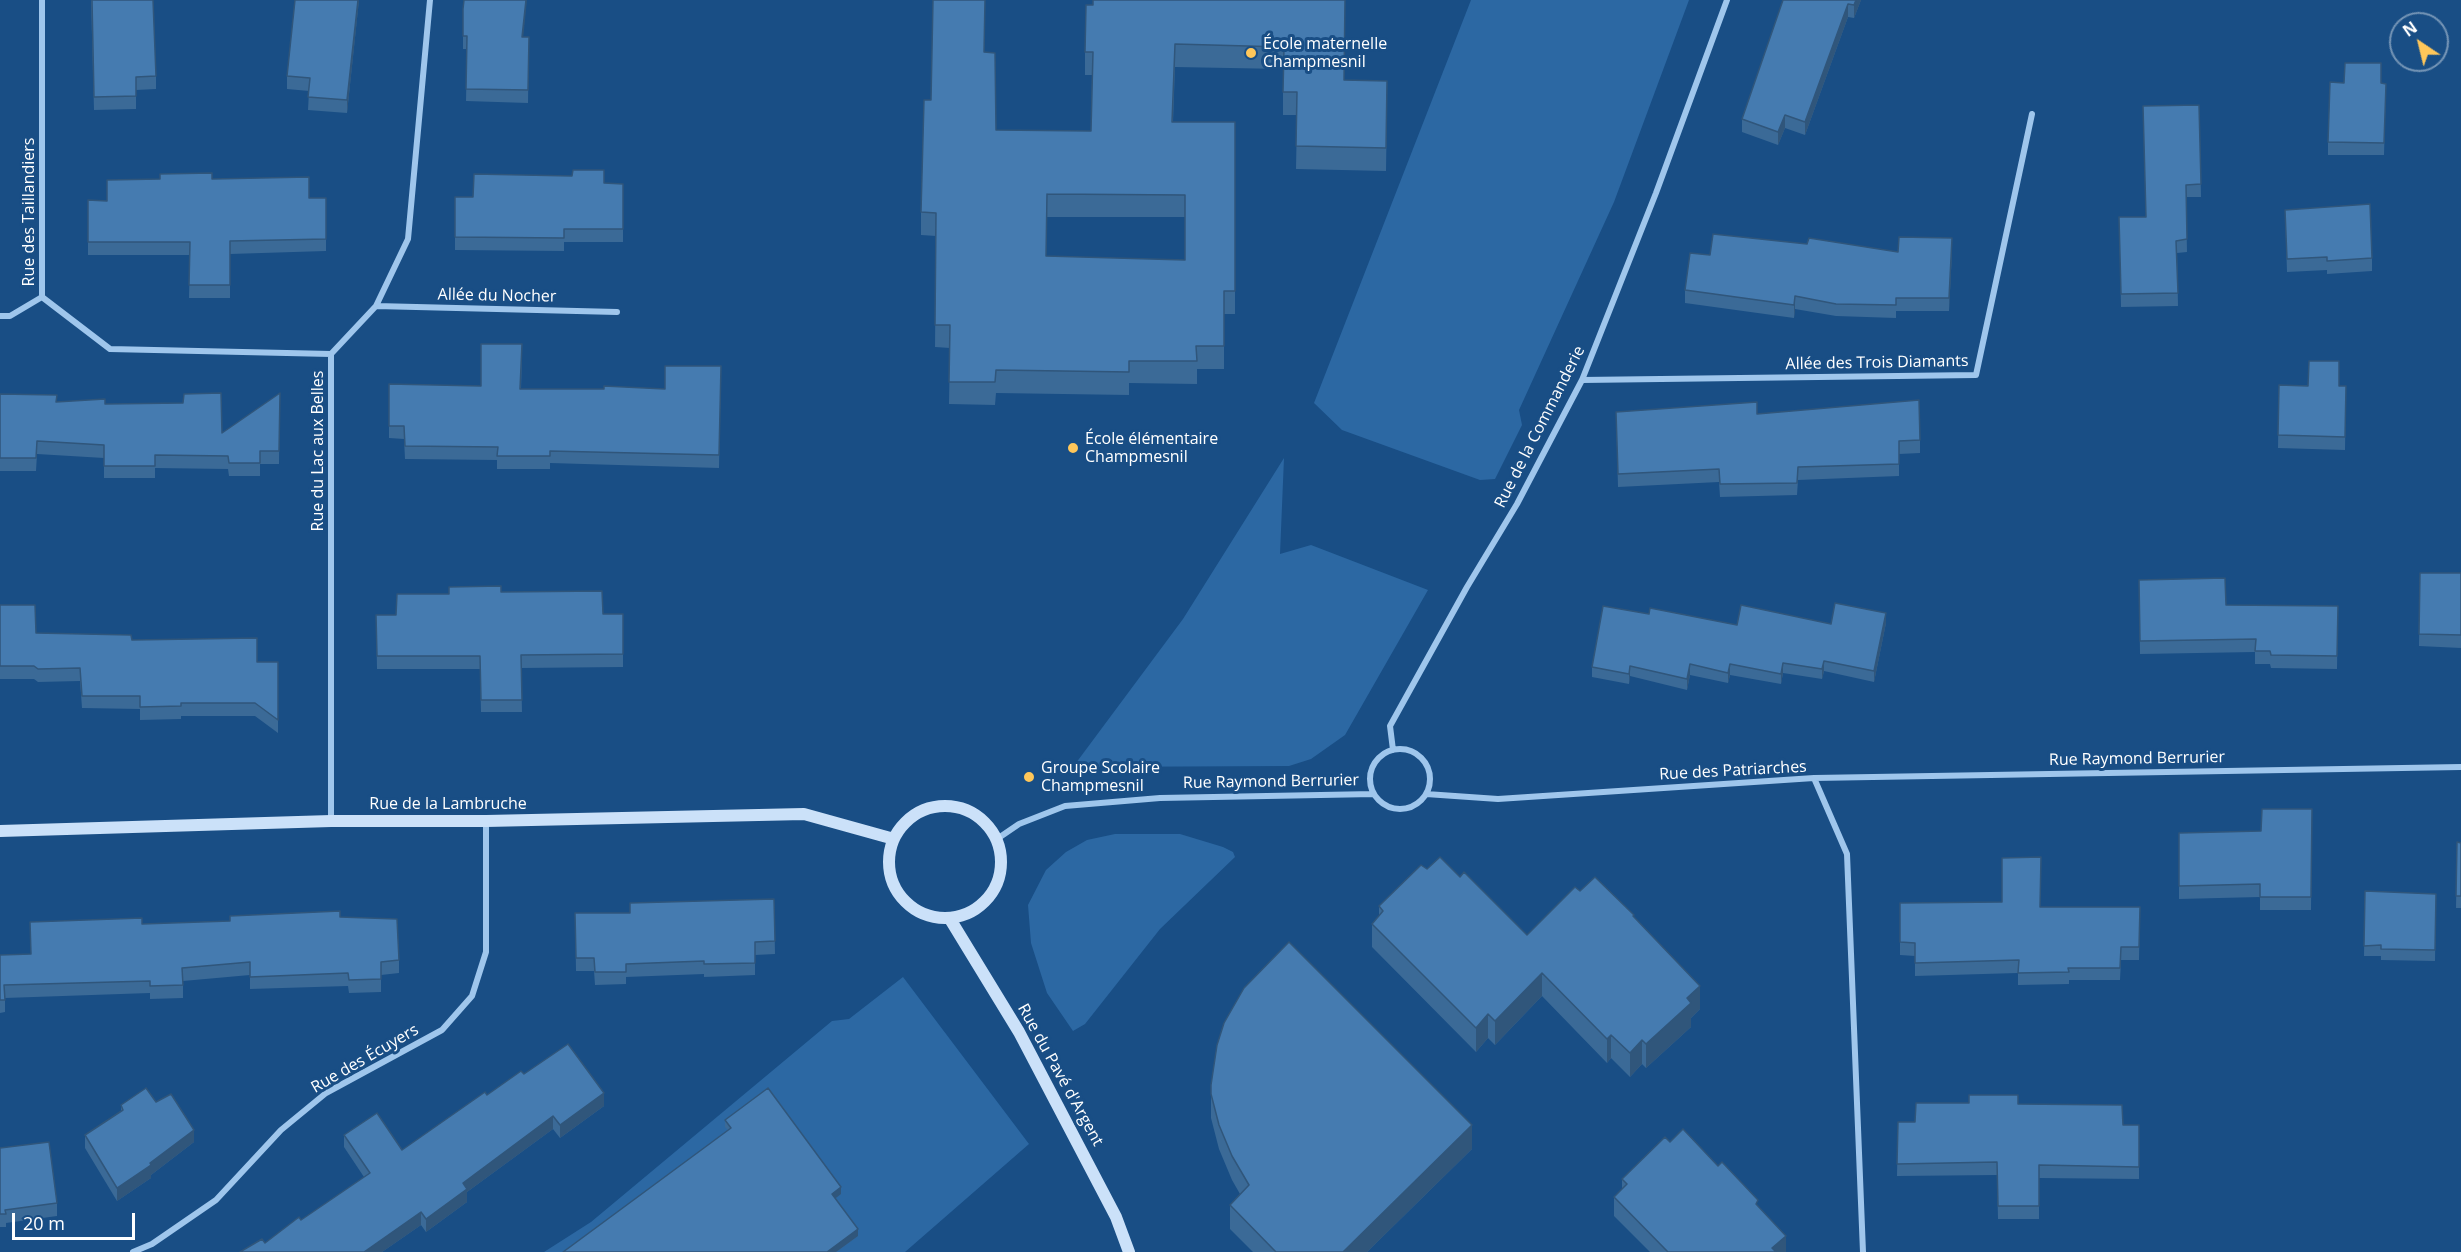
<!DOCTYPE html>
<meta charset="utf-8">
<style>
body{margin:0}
#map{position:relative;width:2461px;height:1252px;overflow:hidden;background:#194e85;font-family:"Open Sans",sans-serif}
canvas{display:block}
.north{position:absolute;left:2389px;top:12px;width:60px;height:60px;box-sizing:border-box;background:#194e85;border:2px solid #7595b6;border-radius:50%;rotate:325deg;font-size:16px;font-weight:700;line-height:24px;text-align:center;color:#fff}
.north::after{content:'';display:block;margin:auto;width:21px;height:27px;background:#ffc75a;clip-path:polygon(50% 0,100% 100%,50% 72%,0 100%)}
.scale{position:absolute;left:12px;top:1213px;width:123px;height:27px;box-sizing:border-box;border:3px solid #fff;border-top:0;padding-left:8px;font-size:18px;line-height:21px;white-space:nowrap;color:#fff;-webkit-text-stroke:4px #194e85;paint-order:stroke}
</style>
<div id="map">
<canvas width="2461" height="1252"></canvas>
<div class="north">N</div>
<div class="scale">20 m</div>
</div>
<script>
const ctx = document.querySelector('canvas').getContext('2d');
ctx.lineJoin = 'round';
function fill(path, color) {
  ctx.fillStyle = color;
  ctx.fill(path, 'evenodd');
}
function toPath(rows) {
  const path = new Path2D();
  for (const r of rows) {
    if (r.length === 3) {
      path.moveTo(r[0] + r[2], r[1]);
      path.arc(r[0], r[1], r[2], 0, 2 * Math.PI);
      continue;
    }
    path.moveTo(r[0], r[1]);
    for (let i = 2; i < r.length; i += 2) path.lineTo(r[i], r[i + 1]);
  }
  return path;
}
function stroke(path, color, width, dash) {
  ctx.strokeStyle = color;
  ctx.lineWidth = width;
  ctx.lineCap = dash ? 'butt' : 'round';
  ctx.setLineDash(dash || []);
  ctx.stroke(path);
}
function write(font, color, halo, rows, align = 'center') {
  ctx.font = font + ' "Open Sans",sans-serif';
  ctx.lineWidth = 6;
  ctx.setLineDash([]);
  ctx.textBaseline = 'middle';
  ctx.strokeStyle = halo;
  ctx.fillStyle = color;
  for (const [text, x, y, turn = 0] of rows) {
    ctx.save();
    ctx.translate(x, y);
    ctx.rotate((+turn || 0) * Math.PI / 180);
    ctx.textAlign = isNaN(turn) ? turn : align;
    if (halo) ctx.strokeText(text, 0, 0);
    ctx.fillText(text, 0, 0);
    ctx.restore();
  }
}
const green = toPath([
 [1471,0,1689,0,1614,202,1519,410,1522,425,1495,479,1480,480,1342,430,1314,403],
 [1284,458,1280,554,1311,545,1428,590,1345,735,1311,759,1289,766,1073,767,1183,619],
 [1115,834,1180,834,1223,847,1233,852,1235,857,1160,929,1085,1024,1073,1031,1047,993,1031,943,1028,905,1046,870,1066,852,1087,840],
 [903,977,1029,1144,905,1252,544,1252,591,1222,832,1021,849,1019]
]);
const street = toPath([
 [42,0,42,297,110,349,331,354],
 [376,306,617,312],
 [0,316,10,316,42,297],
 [1582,380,1976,375,2032,114],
 [1400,779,30],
 [1393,750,1390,726,1467,587,1517,504,1582,380,1656,193,1727,0],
 [1814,778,1847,854,1863,1252],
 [1426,794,1498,799,1814,778,2461,767],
 [331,821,331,354,376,306,408,239,430,0],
 [997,839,1019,824,1065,806,1160,798,1374,794],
 [133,1252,152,1244,216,1200,281,1130,326,1093,442,1030,472,996,486,952,486,821]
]);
const secondary = toPath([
 [945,862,56],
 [0,831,331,821,486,821,804,814,894,839],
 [950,919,1019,1032,1116,1217,1129,1252]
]);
const wall = toPath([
 [91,0,156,76,156,89,136,90,136,109,94,110],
 [359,0,347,113,308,110,309,91,287,89,287,76],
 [933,0,985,0,984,52,996,130,1091,131,1092,75,1085,75,1085,52,1093,5,1345,0,1344,80,1387,104,1386,171,1296,169,1297,115,1283,115,1283,69,1175,67,1173,122,1235,122,1235,314,1224,314,1224,369,1197,369,1197,384,1129,383,1129,395,996,393,995,405,949,404,950,348,935,347,936,236,921,235,921,212,931,100],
 [1047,217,1185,217,1185,260,1046,256],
 [1783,0,1861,0,1854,18,1848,17,1805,135,1785,128,1778,145,1742,132,1742,119],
 [463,9,523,37,529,37,528,103,466,101,467,49,463,49],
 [2381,83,2386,84,2384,155,2328,155,2328,142],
 [2199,105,2201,197,2186,197,2187,252,2177,253,2178,306,2121,307,2119,217,2145,217],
 [212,179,309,198,326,198,326,251,230,254,230,298,189,298,190,255,88,255,88,200,107,201],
 [604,183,623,184,623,242,564,242,564,251,455,250,455,197,473,197],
 [2285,210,2372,258,2372,271,2327,274,2327,270,2287,272],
 [1807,244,1898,252,1952,251,1949,311,1896,311,1896,318,1836,316,1795,309,1794,318,1685,303,1685,290,1710,255],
 [522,356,521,389,665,389,721,366,719,468,550,463,550,469,497,469,497,460,405,459,404,439,389,438,389,384,481,386],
 [2279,385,2346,386,2345,450,2278,448],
 [280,393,279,464,260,464,260,476,229,476,228,469,155,468,155,478,104,478,104,458,37,454,36,471,0,471,0,394,56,402,105,404,222,433],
 [1616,412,1757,414,1920,440,1920,453,1899,454,1899,476,1798,480,1797,495,1720,497,1719,482,1618,487],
 [2420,573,2461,573,2461,648,2419,646],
 [2139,580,2226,605,2338,606,2337,669,2271,668,2270,664,2255,664,2255,652,2140,654],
 [501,592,603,614,623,614,623,667,521,668,522,712,481,712,480,669,377,669,376,615,396,615,449,594],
 [0,605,36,633,132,640,257,662,278,662,278,733,255,716,181,716,181,719,140,720,140,709,82,708,80,681,38,682,34,679,0,679],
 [1649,614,1737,625,1886,623,1874,682,1824,671,1822,679,1783,673,1781,684,1730,675,1728,683,1690,675,1687,690,1630,676,1629,684,1592,677,1592,667],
 [2312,809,2311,910,2260,910,2260,897,2179,899,2179,833,2261,831],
 [2457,842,2461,843,2461,908,2456,908],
 [1427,869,1460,877,1527,935,1580,891,1634,917,1700,1009,1691,1018,1691,1027,1646,1068,1642,1064,1630,1077,1611,1058,1607,1063,1542,996,1495,1045,1488,1038,1476,1052,1372,947,1372,924,1379,916,1379,906],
 [2365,891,2436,894,2435,961,2381,960,2381,956,2364,956],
 [774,899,775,954,755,955,755,975,704,977,704,974,626,977,626,984,595,985,594,971,576,971,575,913,630,913],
 [1900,903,2040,907,2140,907,2139,960,2121,960,2120,980,2069,980,2069,984,2018,985,2018,973,1915,976,1915,956,1900,955],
 [340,917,399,960,399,973,381,975,381,992,349,993,348,986,250,989,250,975,183,981,183,998,150,999,150,993,5,998,5,1012,0,1013,0,955,31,954,142,924],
 [524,1074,604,1106,560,1138,553,1129,467,1192,467,1202,426,1232,421,1225,382,1252,240,1252,265,1243,301,1220,364,1177,344,1147,344,1135,402,1150,487,1095],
 [1211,1085,1472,1149,1367,1252,1253,1252,1230,1229,1230,1205,1240,1194,1232,1180,1219,1149,1211,1118],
 [156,1102,194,1142,151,1175,151,1178,117,1201,85,1148,85,1135,121,1111,121,1105],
 [2018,1104,2123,1125,2139,1125,2139,1179,2039,1178,2039,1219,1998,1219,1997,1175,1897,1176,1898,1122,1915,1122],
 [725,1120,841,1194,835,1198,858,1236,836,1252,563,1252,728,1130,725,1127],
 [1670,1142,1758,1207,1786,1252,1650,1252,1614,1216,1614,1197,1622,1189,1622,1179],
 [0,1148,57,1203,57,1216,6,1223,6,1227,0,1227]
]);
const shadedWall = toPath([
 [358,0,359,0,347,113,347,100],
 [526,0,527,0,522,50,522,37],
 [1856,0,1861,0,1854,18,1854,5],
 [1848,4,1848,17,1805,135,1805,122],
 [1785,115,1785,128,1778,145,1778,132],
 [1952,238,1952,251,1949,311,1949,298],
 [1795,296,1795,309,1794,318,1794,305],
 [1886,613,1886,623,1874,682,1874,671],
 [1824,661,1824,671,1822,679,1822,669],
 [1783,663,1783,673,1781,684,1781,674],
 [1690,664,1690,675,1687,690,1687,679],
 [1730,664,1730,675,1728,683,1728,673],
 [1630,666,1630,676,1629,684,1629,674],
 [1542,973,1542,996,1495,1045,1495,1021],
 [1700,986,1700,1009,1691,1018,1691,1027,1646,1068,1646,1044,1687,998],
 [1488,1014,1488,1038,1476,1052,1476,1028],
 [1611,1035,1611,1058,1607,1063,1607,1039],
 [1642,1040,1642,1064,1630,1077,1630,1053],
 [604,1093,604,1106,560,1138,560,1125],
 [553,1116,553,1129,467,1192,467,1202,426,1232,426,1219,463,1183],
 [1472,1125,1472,1149,1367,1252,1343,1252],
 [194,1130,194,1142,151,1175,151,1178,117,1201,117,1188],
 [841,1187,841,1194,832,1201,832,1194],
 [421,1212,421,1225,382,1252,364,1252],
 [858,1229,858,1236,836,1252,827,1252],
 [1786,1236,1786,1252,1772,1252,1772,1248]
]);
const building = toPath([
 [92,0,153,0,156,76,136,77,136,96,94,97,92,0],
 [295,0,358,0,347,100,308,97,310,78,287,76,295,0],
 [464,0,526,0,522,37,529,37,528,90,466,89,467,36,463,36,463,9,464,0],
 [933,0,985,0,984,52,995,53,996,130,1091,131,1093,52,1085,52,1086,5,1093,5,1093,0,1345,0,1344,80,1387,81,1386,148,1296,146,1297,92,1283,92,1284,47,1175,44,1172,122,1235,122,1235,291,1224,291,1224,346,1196,346,1197,361,1129,361,1129,372,996,370,995,382,949,382,950,325,935,325,936,213,921,212,924,100,931,100,933,0],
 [1047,194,1185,195,1185,260,1046,256,1047,194],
 [1783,0,1856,0,1854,5,1848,4,1805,122,1785,115,1778,132,1742,119,1783,0],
 [2345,63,2381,63,2381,83,2386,84,2384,143,2328,142,2330,82,2344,83,2345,63],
 [2199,105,2201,184,2186,185,2187,239,2176,241,2178,293,2121,294,2119,217,2146,217,2143,106,2199,105],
 [573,170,604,170,604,183,623,184,623,229,564,229,564,238,455,237,455,197,473,197,474,174,572,176,573,170],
 [212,173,212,179,309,177,309,198,326,198,326,239,230,241,230,285,189,285,190,242,88,242,88,200,107,201,107,180,160,179,160,174,212,173],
 [2370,204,2372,258,2327,261,2327,257,2287,259,2285,210,2370,204],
 [1713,234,1807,244,1809,238,1898,252,1899,237,1952,238,1949,298,1896,298,1896,305,1836,304,1795,296,1794,305,1685,290,1690,253,1710,255,1713,234],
 [481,344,522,344,520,389,604,389,604,386,665,389,665,366,721,366,719,455,550,451,550,456,497,456,498,447,405,446,404,426,389,426,389,384,481,386,481,344],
 [2309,361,2339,361,2339,386,2346,386,2345,437,2278,435,2279,385,2308,386,2309,361],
 [221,393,222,433,280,393,279,451,260,451,260,463,229,463,228,456,155,455,155,466,104,466,104,445,37,441,36,458,0,458,0,394,57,395,56,402,105,399,105,404,183,403,184,394,221,393],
 [1919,400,1920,440,1899,441,1899,464,1798,467,1797,483,1720,484,1719,469,1618,474,1616,412,1757,402,1757,414,1919,400],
 [2420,573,2461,573,2461,635,2419,634,2420,573],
 [2225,578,2226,605,2338,606,2337,656,2271,655,2270,651,2255,651,2256,639,2140,641,2139,580,2225,578],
 [501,586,501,592,602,591,603,614,623,614,623,654,521,655,522,700,481,700,480,656,377,656,376,615,396,615,397,594,449,594,449,587,501,586],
 [1835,603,1886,613,1874,671,1824,661,1822,669,1783,663,1781,674,1730,664,1728,673,1690,664,1687,679,1630,666,1629,674,1592,667,1603,606,1649,614,1650,608,1737,625,1741,605,1831,624,1835,603],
 [0,605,35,605,36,633,131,635,132,640,257,638,257,662,278,662,278,720,255,703,181,703,181,706,140,707,140,696,82,696,80,668,38,669,34,666,0,666,0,605],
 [2262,809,2312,809,2311,897,2260,897,2260,884,2179,886,2179,833,2261,831,2262,809],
 [2457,842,2461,843,2461,896,2456,896,2457,842],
 [1440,857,1460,877,1464,872,1527,935,1575,887,1580,891,1595,877,1634,915,1633,916,1700,986,1687,998,1691,1003,1646,1044,1642,1040,1630,1053,1611,1035,1607,1039,1542,973,1495,1021,1488,1014,1476,1028,1372,924,1383,911,1379,906,1421,865,1427,869,1440,857],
 [2041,857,2040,907,2140,907,2139,947,2121,947,2120,968,2068,968,2069,972,2018,973,2019,960,1915,963,1915,943,1900,942,1900,903,2002,902,2002,858,2041,857],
 [2365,891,2436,894,2435,950,2381,949,2381,945,2364,946,2365,891],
 [774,899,775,941,755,942,755,963,704,964,704,961,626,964,626,972,595,972,594,958,576,958,575,913,630,913,630,903,774,899],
 [340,911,340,917,397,919,399,960,381,962,381,979,349,980,348,973,250,977,250,962,182,968,183,985,150,986,150,981,4,985,5,1000,0,1000,0,955,31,954,30,922,142,918,142,924,230,921,230,916,340,911],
 [1289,942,1472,1125,1343,1252,1276,1252,1230,1205,1249,1185,1232,1156,1219,1125,1211,1094,1211,1085,1217,1045,1224,1023,1244,988,1289,942],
 [568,1044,604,1093,560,1125,553,1116,463,1183,467,1189,426,1219,421,1212,364,1252,240,1252,262,1239,265,1243,299,1217,301,1220,370,1173,344,1135,377,1113,402,1150,485,1092,487,1095,521,1071,524,1074,568,1044],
 [146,1088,156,1102,171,1094,194,1130,150,1163,151,1165,117,1188,85,1135,123,1110,121,1105,146,1088],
 [768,1088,841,1187,832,1194,858,1229,827,1252,563,1252,731,1128,725,1120,768,1088],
 [1969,1095,2018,1095,2018,1104,2122,1105,2123,1125,2139,1125,2139,1167,2039,1165,2039,1206,1998,1206,1997,1162,1897,1164,1898,1122,1915,1122,1916,1103,1969,1103,1969,1095],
 [1683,1129,1718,1166,1722,1162,1758,1200,1756,1204,1786,1236,1772,1248,1776,1252,1668,1252,1614,1197,1627,1184,1622,1179,1665,1137,1670,1142,1683,1129],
 [49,1142,57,1203,5,1210,6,1214,0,1214,0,1148,49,1142]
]);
const markers = [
 [1251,53,6,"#ffc75a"],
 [1073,448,6,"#ffc75a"],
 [1029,777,6,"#ffc75a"]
];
const poiNames = [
 ["École maternelle",1263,44],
 ["Champmesnil",1263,62],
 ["École élémentaire",1085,439],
 ["Champmesnil",1085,457],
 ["Groupe Scolaire",1041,768],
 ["Champmesnil",1041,786]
];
const streetNames = [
 ["Rue des Taillandiers",29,212,-90],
 ["Allée du Nocher",497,296,1],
 ["Allée des Trois Diamants",1877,363,-1],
 ["Rue de la Commanderie",1540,427,-63],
 ["Rue du Lac aux Belles",318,451,-90],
 ["Rue Raymond Berrurier",2137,759,-1],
 ["Rue des Patriarches",1733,771,-3],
 ["Rue Raymond Berrurier",1271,782,-1],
 ["Rue de la Lambruche",448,804],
 ["Rue des Écuyers",365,1059,-30],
 ["Rue du Pavé d'Argent",1060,1075,61]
];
fill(green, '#2c68a3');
stroke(street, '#9fc6ec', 6);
stroke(secondary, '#cbe1f9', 12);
fill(wall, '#3b6a97');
fill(shadedWall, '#30567b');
fill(building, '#457bb0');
stroke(building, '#30567b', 1.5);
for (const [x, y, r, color] of markers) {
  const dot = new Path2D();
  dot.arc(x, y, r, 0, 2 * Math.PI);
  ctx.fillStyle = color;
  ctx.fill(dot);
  stroke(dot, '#194e85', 2);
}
write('16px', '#fff', '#194e85', poiNames, 'left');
write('16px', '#fff', '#194e85', streetNames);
</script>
